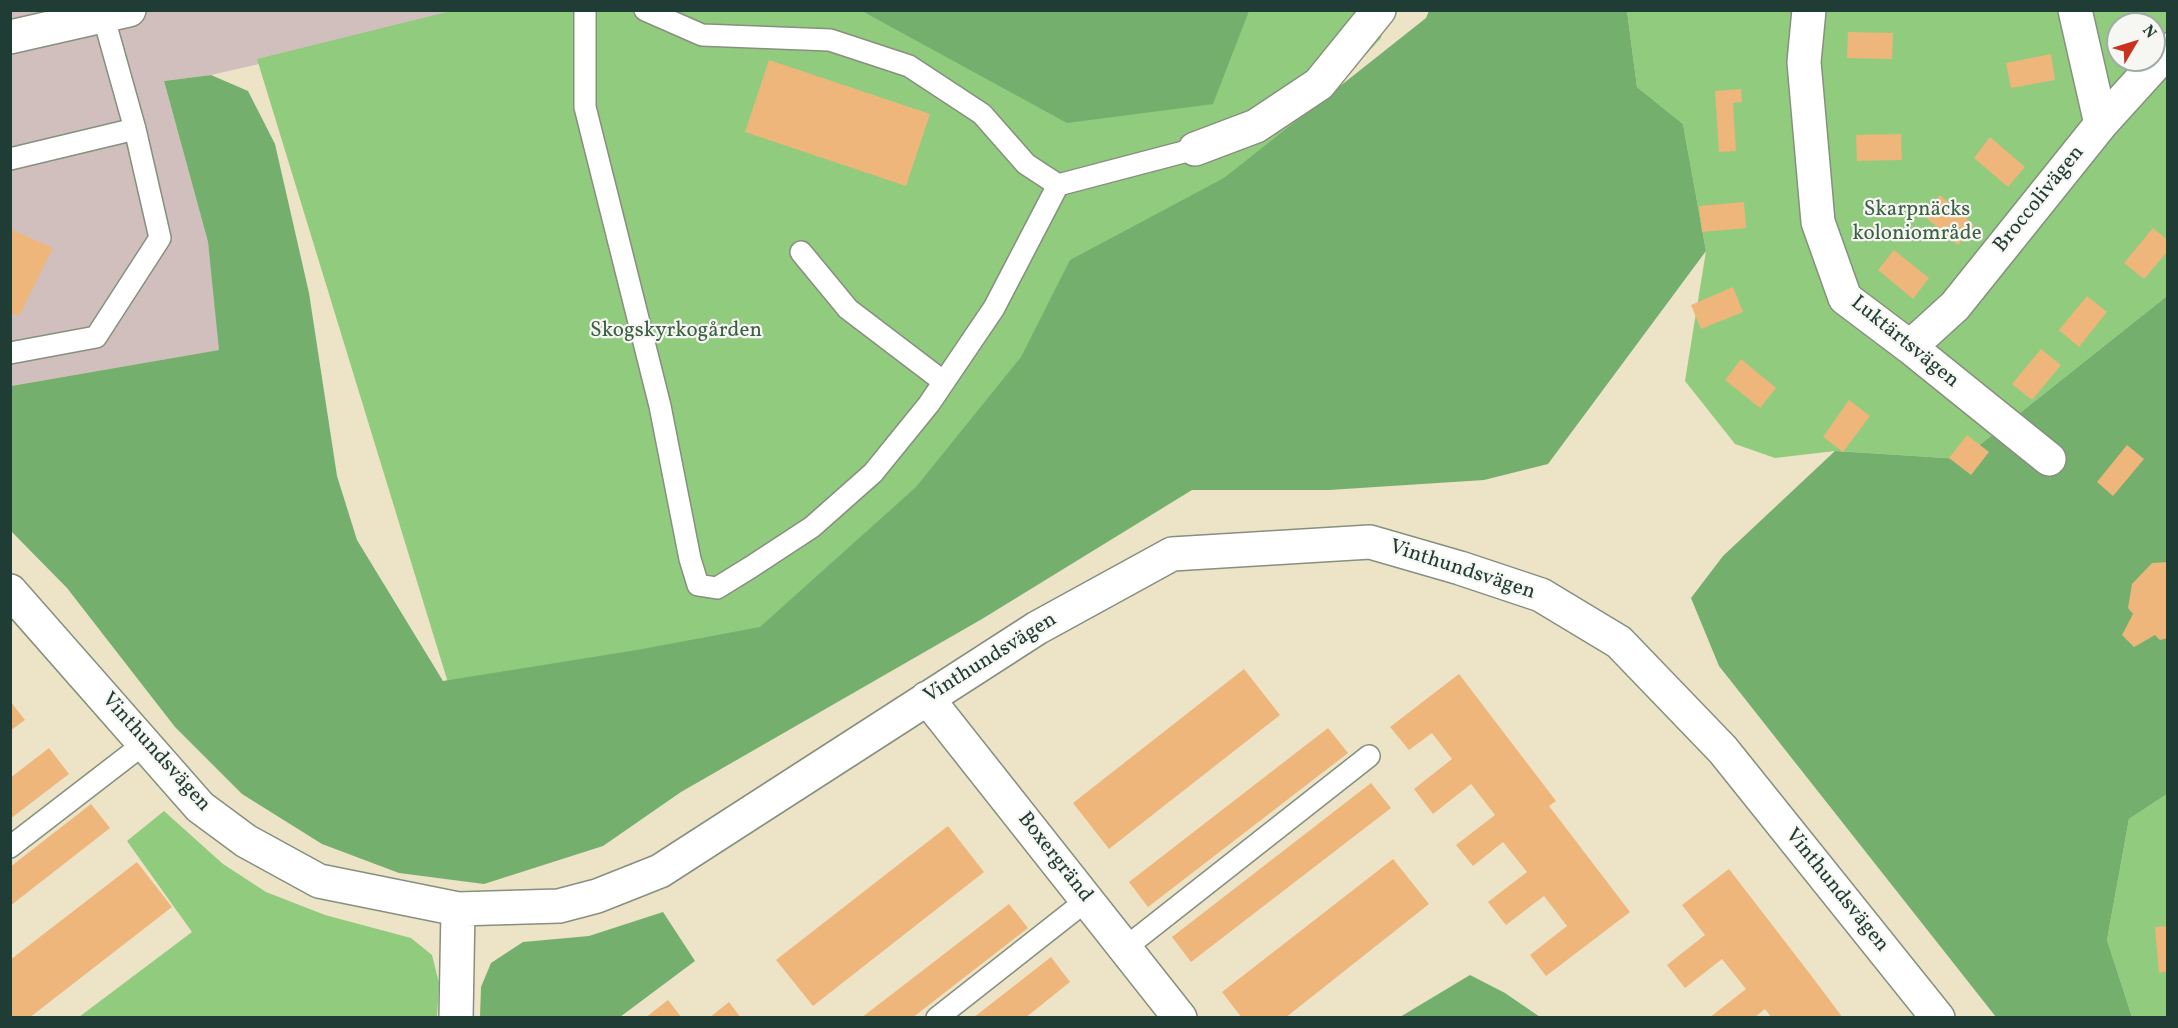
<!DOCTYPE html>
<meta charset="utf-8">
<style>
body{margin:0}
#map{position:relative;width:2178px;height:1028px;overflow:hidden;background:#ede3c7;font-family:Vollkorn,serif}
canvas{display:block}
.frame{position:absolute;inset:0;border:12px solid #1f3d34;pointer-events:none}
.north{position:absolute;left:2106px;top:12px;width:60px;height:60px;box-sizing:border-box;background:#f6f6f2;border:2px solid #a0aca6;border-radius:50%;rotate:52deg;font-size:16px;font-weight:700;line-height:24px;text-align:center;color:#1f3d34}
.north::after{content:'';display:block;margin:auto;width:21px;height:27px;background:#c8321e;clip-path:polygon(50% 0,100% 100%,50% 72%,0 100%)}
</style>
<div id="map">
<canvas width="2178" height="1028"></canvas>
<div class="frame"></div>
<div class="north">N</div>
</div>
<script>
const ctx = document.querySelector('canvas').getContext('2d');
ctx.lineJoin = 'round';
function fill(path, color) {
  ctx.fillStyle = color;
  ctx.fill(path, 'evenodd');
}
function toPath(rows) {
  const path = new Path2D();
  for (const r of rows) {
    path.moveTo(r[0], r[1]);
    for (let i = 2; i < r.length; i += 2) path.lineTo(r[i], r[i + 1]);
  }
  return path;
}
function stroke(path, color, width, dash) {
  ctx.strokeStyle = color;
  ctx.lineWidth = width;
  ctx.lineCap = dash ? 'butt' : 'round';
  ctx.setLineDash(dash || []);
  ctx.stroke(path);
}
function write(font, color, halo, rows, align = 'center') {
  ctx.font = font + ' Vollkorn,serif';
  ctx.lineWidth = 4.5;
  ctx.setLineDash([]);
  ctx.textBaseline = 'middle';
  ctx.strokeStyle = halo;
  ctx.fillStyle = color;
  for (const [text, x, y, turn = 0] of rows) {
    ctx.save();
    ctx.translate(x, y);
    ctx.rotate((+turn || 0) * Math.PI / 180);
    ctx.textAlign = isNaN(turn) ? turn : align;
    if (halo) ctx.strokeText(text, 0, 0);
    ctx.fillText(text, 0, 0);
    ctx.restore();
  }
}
const industrial = toPath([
 [11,11,463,11,259,64,211,75,164,81,208,242,220,350,11,386]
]);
const green = toPath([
 [455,10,1388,11,1381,38,822,646,468,748,257,59],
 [1627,11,2167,11,2167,296,1962,459,1835,451,1775,458,1735,444,1685,381,1706,251,1683,124,1637,87],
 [2118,24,2154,24,2154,60,2118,60],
 [2167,794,2167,1017,2132,1017,2107,940,2129,819],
 [164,811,223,864,266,892,325,915,411,938,432,955,439,983,437,1017,79,1017,192,932,127,841]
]);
const forest = toPath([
 [862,11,1249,10,1249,11,1213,104,1067,123],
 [1429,11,1627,11,1637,87,1683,124,1706,251,1548,464,1484,480,1329,490,1192,490,982,619,681,792,603,846,484,884,399,873,322,844,242,794,175,727,67,588,11,531,11,386,219,350,208,242,164,81,211,75,248,91,275,144,309,293,337,476,357,540,443,681,637,650,760,627,916,487,1021,357,1070,260,1224,178,1426,18],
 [2167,296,2167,794,2129,819,2107,940,2132,1017,1996,1017,1719,666,1691,598,1723,556,1835,451,1962,459],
 [663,912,695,961,620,1017,480,1017,481,987,491,963,523,942,589,936],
 [1470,975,1505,993,1540,1017,1400,1017]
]);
const building = toPath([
 [1848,32,1893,33,1892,59,1847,58],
 [2051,54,2055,80,2011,88,2006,63],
 [769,60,930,114,906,186,745,132],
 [1741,89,1742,102,1733,103,1736,151,1719,152,1715,91],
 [1901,134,1902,160,1857,161,1856,135],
 [1990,137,2025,167,2008,187,1974,158],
 [1940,195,1974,225,1958,245,1923,215],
 [1744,202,1746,228,1702,232,1699,206],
 [2153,228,2168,240,2168,251,2144,279,2124,263],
 [10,229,53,248,19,316,10,313],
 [1894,250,1929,278,1913,299,1878,270],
 [1733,287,1743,312,1701,329,1691,305],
 [2087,296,2107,312,2079,347,2059,330],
 [2041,349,2061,365,2032,400,2012,384],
 [1741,359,1776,388,1760,408,1725,380],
 [1849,400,1870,416,1843,452,1823,437],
 [1967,435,1989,452,1971,475,1949,458],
 [2127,445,2144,459,2113,496,2097,482],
 [2168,562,2168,638,2160,640,2155,635,2134,647,2122,635,2133,614,2128,608,2132,584,2152,563],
 [1244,669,1280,715,1109,849,1073,803],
 [1459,674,1556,801,1549,806,1630,912,1546,976,1530,955,1567,926,1544,896,1506,925,1488,902,1527,872,1503,842,1473,866,1456,845,1495,815,1471,784,1433,814,1414,789,1452,759,1432,733,1409,750,1390,727],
 [10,701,25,720,10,731],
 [1328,728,1348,753,1148,907,1129,882],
 [49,748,69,774,10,819,10,778],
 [1371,783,1391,808,1191,962,1172,937],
 [91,804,110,828,10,906,10,867],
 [948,826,984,872,813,1006,776,960],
 [1393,859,1429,904,1285,1018,1242,1018,1222,992],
 [137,862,172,907,29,1018,10,1018,10,960],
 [1729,869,1810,974,1843,1018,1772,1018,1765,1009,1754,1018,1709,1018,1746,989,1722,959,1685,988,1667,965,1705,935,1682,905],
 [1009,904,1028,928,912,1018,861,1018],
 [2168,926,2168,971,2159,973,2155,927],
 [1051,957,1070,982,1025,1018,973,1018],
 [668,1000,682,1018,645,1018],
 [729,1002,741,1018,709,1018]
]);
const service = toPath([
 [585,10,585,107,660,406,690,559,698,585,717,588,751,567,812,527,873,473,929,404,994,308,1058,185],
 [645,10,702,35,830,40,909,66,982,114,1026,164,1058,185,1195,149],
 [10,159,135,129,103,15],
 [801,252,848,309,944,382],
 [10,353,96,337,160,238,135,129],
 [10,847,145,743],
 [1125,948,1369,756],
 [937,1018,1087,900]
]);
const minor = toPath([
 [1809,10,1804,62,1818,222,1845,298,1910,347,2049,459],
 [2075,10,2101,124],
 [10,37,129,10],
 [1195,149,1256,126,1319,84,1379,10],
 [1910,347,1955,306,2101,124,2168,50],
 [10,591,200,807,246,841,319,881,458,909,559,906,597,896,660,871,1037,628,1172,554,1370,542,1460,568,1541,595,1619,642,1723,750,1938,1018],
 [927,698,1180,1018],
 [456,1018,458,909]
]);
const streetNames = [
 ["Broccolivägen",2040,200,-51],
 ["Luktärtsvägen",1904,343,39],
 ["Vinthundsvägen",1462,571,18],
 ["Vinthundsvägen",991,659,-32],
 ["Vinthundsvägen",155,753,48],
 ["Boxergränd",1054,858,52],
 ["Vinthundsvägen",1836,891,51]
];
const parkNames = [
 ["Skarpnäcks",1917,211],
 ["koloniområde",1917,235],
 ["Skogskyrkogården",676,332]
];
fill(industrial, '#d1bfbd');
fill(green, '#91cb7e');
fill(forest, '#74af6d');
fill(building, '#eeb67b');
stroke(service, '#86907e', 24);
stroke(minor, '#86907e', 36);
stroke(service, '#fff', 21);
stroke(minor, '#fff', 33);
write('21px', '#1f3d34', '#f6f6f2', streetNames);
write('21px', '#3c6046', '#f6f6f2', parkNames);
</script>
